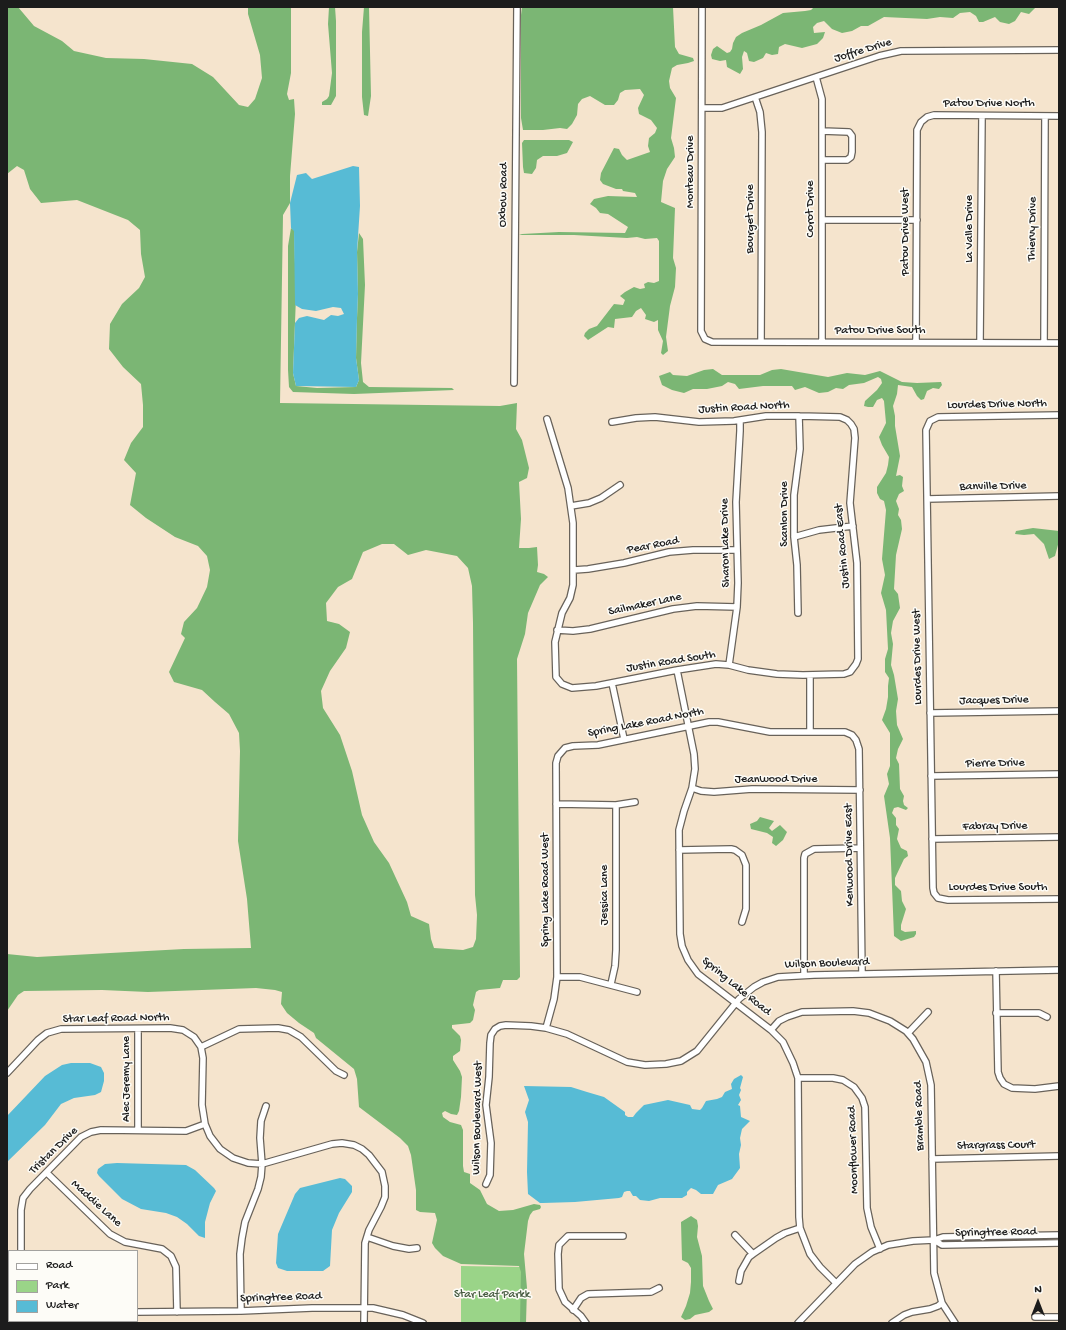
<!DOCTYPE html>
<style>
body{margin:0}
#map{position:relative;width:1066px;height:1330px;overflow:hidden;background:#f5e4cd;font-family:"Gochi Hand",sans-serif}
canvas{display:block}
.frame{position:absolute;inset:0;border:8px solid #1c1c1c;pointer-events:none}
.legend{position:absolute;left:8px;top:1250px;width:130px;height:72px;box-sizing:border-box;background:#fdfcf7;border:1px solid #a3a29f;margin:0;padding:5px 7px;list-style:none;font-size:12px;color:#1c1c1c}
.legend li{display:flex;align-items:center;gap:8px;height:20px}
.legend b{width:20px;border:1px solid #a3a29f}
.north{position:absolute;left:1018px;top:1282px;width:40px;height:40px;-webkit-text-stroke:3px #fdfcf7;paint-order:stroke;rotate:0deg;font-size:11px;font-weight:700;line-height:16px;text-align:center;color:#1c1c1c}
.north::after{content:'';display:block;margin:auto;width:14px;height:18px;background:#1c1c1c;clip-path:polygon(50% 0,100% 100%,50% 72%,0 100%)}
</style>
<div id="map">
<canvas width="1066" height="1330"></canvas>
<div class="frame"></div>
<ul class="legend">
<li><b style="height:5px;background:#fff"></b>Road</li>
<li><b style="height:11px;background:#9ad488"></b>Park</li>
<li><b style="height:11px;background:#57bbd5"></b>Water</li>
</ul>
<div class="north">N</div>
</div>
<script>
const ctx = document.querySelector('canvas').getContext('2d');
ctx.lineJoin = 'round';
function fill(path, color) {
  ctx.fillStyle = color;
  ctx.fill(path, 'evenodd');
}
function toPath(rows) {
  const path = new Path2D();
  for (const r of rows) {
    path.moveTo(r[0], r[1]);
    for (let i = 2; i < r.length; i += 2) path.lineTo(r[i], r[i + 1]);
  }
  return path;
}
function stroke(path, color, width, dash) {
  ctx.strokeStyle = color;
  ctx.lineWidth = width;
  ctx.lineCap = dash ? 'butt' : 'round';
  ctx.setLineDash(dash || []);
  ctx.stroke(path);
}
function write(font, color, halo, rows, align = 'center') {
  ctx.font = font + ' "Gochi Hand",sans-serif';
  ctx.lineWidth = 3;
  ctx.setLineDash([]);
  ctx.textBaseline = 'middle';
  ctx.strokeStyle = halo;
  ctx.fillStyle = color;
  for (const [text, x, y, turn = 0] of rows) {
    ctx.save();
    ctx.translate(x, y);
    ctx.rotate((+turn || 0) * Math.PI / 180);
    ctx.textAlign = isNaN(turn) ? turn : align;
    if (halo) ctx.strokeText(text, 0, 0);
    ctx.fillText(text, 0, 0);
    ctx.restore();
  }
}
const green = toPath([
 [461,1266,523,1267,523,1323,461,1323]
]);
const forest = toPath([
 [7,7,18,7,34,26,62,41,74,51,106,58,144,59,192,64,213,77,239,105,248,107,255,99,262,78,260,55,248,14,248,7,291,7,291,73,287,94,289,100,294,99,295,114,290,176,290,203,283,215,280,403,500,406,517,403,516,429,522,440,529,468,527,478,519,482,521,519,519,548,529,548,537,547,538,565,537,572,544,574,548,577,540,585,528,613,525,634,517,659,520,977,517,980,503,980,500,988,479,990,476,992,473,1005,475,1010,473,1020,470,1023,452,1025,452,1028,460,1036,461,1040,460,1051,453,1056,453,1060,460,1071,462,1077,461,1097,459,1111,457,1115,451,1114,445,1111,442,1113,443,1117,450,1122,461,1125,463,1130,463,1166,464,1172,470,1174,470,1183,480,1190,487,1204,499,1211,513,1210,534,1204,540,1205,541,1207,540,1209,533,1211,530,1215,528,1221,524,1254,527,1288,526,1323,520,1323,521,1272,519,1266,461,1264,443,1256,435,1248,432,1243,437,1220,435,1213,420,1212,416,1210,416,1190,411,1155,408,1146,400,1138,359,1107,357,1079,354,1069,316,1038,314,1033,299,1023,287,1013,281,1004,282,992,275,990,256,988,148,992,102,990,24,991,18,995,7,1011,7,954,37,957,184,949,251,948,247,899,238,841,240,751,239,733,229,714,215,702,202,690,174,682,169,672,185,638,181,634,184,622,197,608,207,587,210,570,207,556,198,546,175,537,146,518,130,505,136,473,124,460,131,443,143,427,143,405,141,384,123,367,109,349,110,324,122,304,139,288,145,277,141,254,140,230,128,220,77,200,41,203,30,189,24,170,17,166,7,174],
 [382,544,394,544,408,555,426,550,457,556,468,568,472,586,473,623,475,895,477,915,476,939,473,947,463,950,434,948,431,939,429,924,411,916,407,902,389,863,374,842,362,815,352,771,340,735,323,708,321,691,330,671,346,648,350,632,339,624,327,621,326,603,338,587,352,579,363,552],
 [329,7,335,7,336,21,336,96,331,105,322,105,322,102,327,99,329,96,332,73,328,24],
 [364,7,369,7,371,96,368,116,364,115,362,97,362,32],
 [522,7,673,7,675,47,679,54,693,58,694,61,688,63,677,65,672,68,669,81,670,88,676,98,671,138,674,148,675,157,667,169,663,181,661,202,675,208,673,258,676,268,675,287,670,306,666,337,668,351,663,355,661,353,663,341,658,330,658,320,654,322,645,319,646,315,641,308,636,311,632,317,615,319,614,328,608,327,588,340,584,336,585,333,589,329,597,326,614,304,623,305,625,300,620,296,625,292,634,287,640,289,645,288,644,284,648,282,654,283,659,281,659,241,657,238,645,239,637,237,627,238,574,235,519,235,522,234,559,232,625,233,628,227,608,214,600,213,596,208,590,204,594,199,608,196,637,197,635,193,623,191,622,189,616,189,603,184,600,180,601,173,614,148,619,149,622,155,627,160,650,152,648,146,649,138,655,133,657,128,651,120,639,114,638,108,644,95,640,89,625,90,620,93,618,100,614,105,605,105,590,96,582,99,578,104,577,115,572,124,567,129,560,128,543,130,523,130,521,118,521,15],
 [814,7,1036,7,1029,14,1021,12,1015,21,1009,24,1000,22,995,17,983,22,979,22,976,16,970,12,960,13,953,18,940,17,927,19,884,17,868,26,861,26,852,31,842,33,832,29,824,21,817,23,813,27,814,33,825,32,823,38,817,44,802,48,785,44,779,47,778,54,772,55,766,53,763,58,754,62,749,61,747,53,744,51,742,57,743,69,740,74,727,67,726,60,720,61,712,59,711,55,713,49,717,46,727,53,730,52,732,49,733,43,736,37,742,33,761,25,783,13,805,11,811,10],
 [524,140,569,140,573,142,567,153,557,156,543,156,537,160,536,168,532,174,524,173,523,167,522,143],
 [291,228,294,230,296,297,293,373,296,386,317,388,356,387,359,380,356,358,357,318,358,294,357,252,359,233,363,239,365,285,361,363,363,382,369,387,452,388,454,390,354,394,293,392,289,387,288,370,288,246],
 [713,369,722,375,760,375,772,370,781,369,828,377,847,373,865,375,880,371,902,382,917,383,941,382,942,385,939,389,933,388,927,391,924,399,921,400,917,396,912,387,898,385,897,394,893,406,895,416,895,426,900,456,896,476,900,475,903,477,902,486,904,491,899,494,896,501,899,509,898,515,901,520,902,529,896,555,894,589,898,594,900,608,893,621,891,633,893,644,891,665,894,675,898,699,896,711,897,725,903,739,898,749,896,758,899,764,900,789,904,796,903,801,904,805,908,808,906,810,898,807,894,808,892,813,896,818,896,825,899,829,897,839,901,848,907,851,908,856,904,859,895,878,895,885,901,891,902,901,906,909,901,925,901,930,905,932,916,931,916,934,914,937,901,941,894,936,890,838,884,796,889,784,887,774,890,766,890,733,882,720,886,709,888,697,888,686,889,678,885,672,885,659,888,649,886,610,881,593,885,575,882,559,886,510,884,501,880,499,877,493,877,487,886,473,888,465,889,457,882,445,879,437,886,423,884,401,882,398,877,400,873,407,868,407,864,406,865,401,877,390,882,383,881,379,878,377,864,383,849,385,843,389,836,388,828,392,819,393,805,387,795,390,792,386,763,386,739,389,735,384,728,382,722,386,707,389,693,389,684,393,672,390,662,385,659,376,670,372,673,375,687,376,704,370],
 [1033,528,1059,531,1059,541,1055,556,1049,559,1044,544,1034,534,1024,535,1015,534,1016,531],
 [760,817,774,821,769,828,772,831,780,825,787,832,783,840,776,846,772,843,773,837,767,833,751,829,750,824,757,821],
 [691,1216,697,1220,698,1226,697,1237,702,1256,703,1286,709,1301,713,1309,709,1312,695,1315,690,1319,685,1320,681,1317,686,1306,690,1293,691,1282,691,1268,688,1263,682,1260,681,1222],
 [7,1293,9,1293,9,1321,59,1321,59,1323,7,1323]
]);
const water = toPath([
 [353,166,359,167,360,206,357,252,358,294,357,318,356,358,359,380,356,387,296,386,293,373,295,323,299,318,307,316,324,320,331,315,338,316,344,314,341,308,333,307,316,311,302,309,295,305,294,231,291,228,290,203,297,175,306,173,312,179],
 [71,1063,90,1063,101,1067,104,1073,104,1081,101,1092,95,1095,74,1098,61,1104,45,1125,7,1162,7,1116,45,1076,62,1065],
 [741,1075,743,1077,740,1088,741,1090,739,1095,741,1100,738,1105,740,1106,741,1117,750,1121,742,1129,740,1138,741,1145,739,1154,740,1168,732,1179,718,1185,713,1194,701,1194,696,1190,691,1188,687,1192,687,1195,682,1198,660,1198,649,1201,640,1200,636,1196,633,1196,630,1191,627,1191,624,1192,622,1197,619,1198,575,1202,543,1203,540,1203,528,1194,527,1172,528,1122,525,1112,529,1100,524,1086,571,1087,587,1092,604,1097,625,1112,625,1115,628,1117,633,1117,636,1113,644,1105,668,1100,690,1105,692,1109,700,1110,702,1108,706,1101,717,1099,722,1097,725,1092,732,1089,731,1084,734,1079],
 [117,1163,186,1165,195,1170,214,1188,216,1191,210,1203,205,1222,205,1238,199,1236,187,1224,177,1217,166,1213,141,1209,122,1199,99,1176,97,1173,98,1169,105,1164],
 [340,1178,345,1179,352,1186,352,1192,339,1213,332,1230,330,1266,323,1271,287,1271,278,1268,276,1263,278,1234,295,1194,300,1188]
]);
const street = toPath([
 [702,7,701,331,705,339,712,342,1059,343],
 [816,77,822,99,822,342],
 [755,97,760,112,762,132,761,342],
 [702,108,722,108,879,56,901,51,1059,50],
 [822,160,847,160,851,157,852,152,852,136,849,132,822,131],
 [823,220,917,220],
 [916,342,917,130,921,122,927,117,934,115,1059,116],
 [980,342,982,116],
 [1044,343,1045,116],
 [514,383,517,7],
 [1059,415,938,417,930,421,926,430,933,888,934,893,938,898,948,900,1059,899],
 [547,419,568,488,573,523,573,585,570,598,562,613,555,642,556,677,562,684,572,688,596,686,677,670,716,664,729,665,748,670,777,674,803,675,844,674,850,672,856,664,858,659,857,563,850,503,855,438,854,429,851,424,847,420,840,417,799,416,766,416,734,421,699,422,655,417,636,418,612,422],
 [927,499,1059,496],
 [571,506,589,503,601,498,620,485],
 [794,537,819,530,853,526],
 [574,570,588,569,624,563,669,552,693,550,737,550],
 [798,613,797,565,794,537,794,495,800,449,799,416],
 [557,630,573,631,590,629,673,609,697,606,737,607],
 [729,665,737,607,738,583,736,502,740,431,740,420],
 [677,670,694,754,695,769,692,788,684,811,679,830,680,934,682,946,688,960,698,974,771,1030,783,1042,793,1063,798,1078,799,1217,800,1228,810,1254,820,1267,836,1283],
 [810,675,810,732],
 [612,683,624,739],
 [930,713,1059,711],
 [931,776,1059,774],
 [692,788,701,791,714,792,752,789,860,790],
 [556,804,616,805,635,802],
 [932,839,1059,837],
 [679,850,731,849,735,850,742,855,746,865,746,909,742,922],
 [996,971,998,1072,1000,1078,1004,1084,1012,1088,1035,1089,1059,1086],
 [804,975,804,858,805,854,814,849,860,848],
 [557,977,580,977,637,992],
 [611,984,615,966,616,950,616,805],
 [996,1013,1039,1013,1047,1017],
 [546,1028,554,999,557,977,556,763,558,756,565,748,573,746,598,745,709,722,718,722,770,732,845,732,852,735,856,740,859,749,862,974],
 [138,1029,138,1130],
 [771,1030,779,1021,787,1017,802,1012,853,1011,869,1013,890,1021,906,1031,913,1039,926,1062,931,1085,934,1273,942,1303,955,1323],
 [908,1033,928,1012],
 [201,1047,239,1029,278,1028,289,1030,301,1037,336,1071,344,1075],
 [7,1073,38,1040,47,1033,61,1029,170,1028,183,1030,194,1037,201,1047,203,1058,202,1105,205,1124,210,1136,220,1149,233,1158,248,1163,262,1164,332,1144,342,1143,354,1145,362,1149,369,1155,382,1172,385,1186,385,1197,381,1207,369,1230,365,1243,364,1323],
 [798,1078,833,1078,843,1080,854,1087,862,1098,865,1107,867,1208,871,1227,880,1249],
 [932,1159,1059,1156],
 [47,1173,110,1234,125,1242,162,1249,171,1256,176,1267,177,1312],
 [486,1184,490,1175,491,1143,486,1105,489,1077,490,1043,491,1035,495,1029,500,1026,506,1025,531,1026,546,1028,567,1034,627,1062,645,1065,666,1064,681,1061,697,1051,739,999,754,987,763,982,778,977,814,975,1059,970],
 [735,1235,753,1254],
 [367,1237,393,1246,409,1249,417,1248],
 [934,1240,942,1245,1059,1243],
 [21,1251,21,1210,23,1198,30,1189,81,1137,91,1132,101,1130,186,1131,205,1124],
 [7,1261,9,1261],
 [739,1281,741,1271,749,1257,753,1254,776,1238,785,1233,800,1228],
 [573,1310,581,1298,588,1294,651,1292,659,1288],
 [241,1311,240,1254,242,1238,245,1222,258,1189,261,1177,262,1164,260,1138,261,1121,266,1106],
 [137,1312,241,1311,312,1308,373,1308,403,1315,423,1323],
 [1035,1317,1059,1317],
 [71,1323,71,1321],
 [586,1323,581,1316,565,1302,559,1289,558,1254,559,1245,568,1236,623,1236],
 [798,1323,855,1264,872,1252,888,1245,913,1241,934,1240,943,1237,1059,1235],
 [892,1323,904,1315,912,1312,930,1309,938,1306,942,1303]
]);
const streetNames = [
 ["Joffre Drive",863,51,-17],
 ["Patou Drive North",989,104],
 ["Monteau Drive",691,172,-90],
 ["Oxbow Road",504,195,-89],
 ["Corot Drive",811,209,-90],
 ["Bourget Drive",751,219,-90],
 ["La Valle Drive",970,229,-90],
 ["Thiervy Drive",1033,229,-89],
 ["Patou Drive West",906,232,-90],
 ["Patou Drive South",880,331],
 ["Lourdes Drive North",997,405,-1],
 ["Justin Road North",744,408,-3],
 ["Banville Drive",993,487,-1],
 ["Scanlon Drive",785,514,-90],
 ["Sharon Lake Drive",726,543,-91],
 ["Pear Road",653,546,-11],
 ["Justin Road East",843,546,-95],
 ["Sailmaker Lane",645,605,-12],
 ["Lourdes Drive West",918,657,-91],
 ["Justin Road South",671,662,-9],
 ["Jacques Drive",994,701,-1],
 ["Spring Lake Road North",646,723,-11],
 ["Pierre Drive",995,764,-1],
 ["Jeanwood Drive",776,780],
 ["Fabray Drive",995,827,-1],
 ["Kenwood Drive East",850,855,-91],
 ["Lourdes Drive South",998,888],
 ["Spring Lake Road West",546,890,-90],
 ["Jessica Lane",605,895,-90],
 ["Wilson Boulevard",827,964,-2],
 ["Spring Lake Road",736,987,39],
 ["Star Leaf Road North",116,1019,-1],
 ["Alec Jeremy Lane",127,1079,-90],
 ["Bramble Road",920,1116,-92],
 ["Wilson Boulevard West",478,1118,-89],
 ["Stargrass Court",996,1146,-1],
 ["Moonflower Road",854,1150,-92],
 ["Tristan Drive",54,1151,-44],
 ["Maddie Lane",96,1204,42],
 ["Springtree Road",996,1233,-1],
 ["Springtree Road",281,1298,-2]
];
const parkNames = [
 ["Star Leaf Parkk",492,1295]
];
fill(green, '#9ad488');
fill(forest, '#7bb674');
fill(water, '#57bbd5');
stroke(street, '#68625a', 8);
stroke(street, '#fff', 5.5);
write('12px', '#1c1c1c', '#fdfcf7', streetNames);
write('12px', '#485c42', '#fdfcf7', parkNames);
</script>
